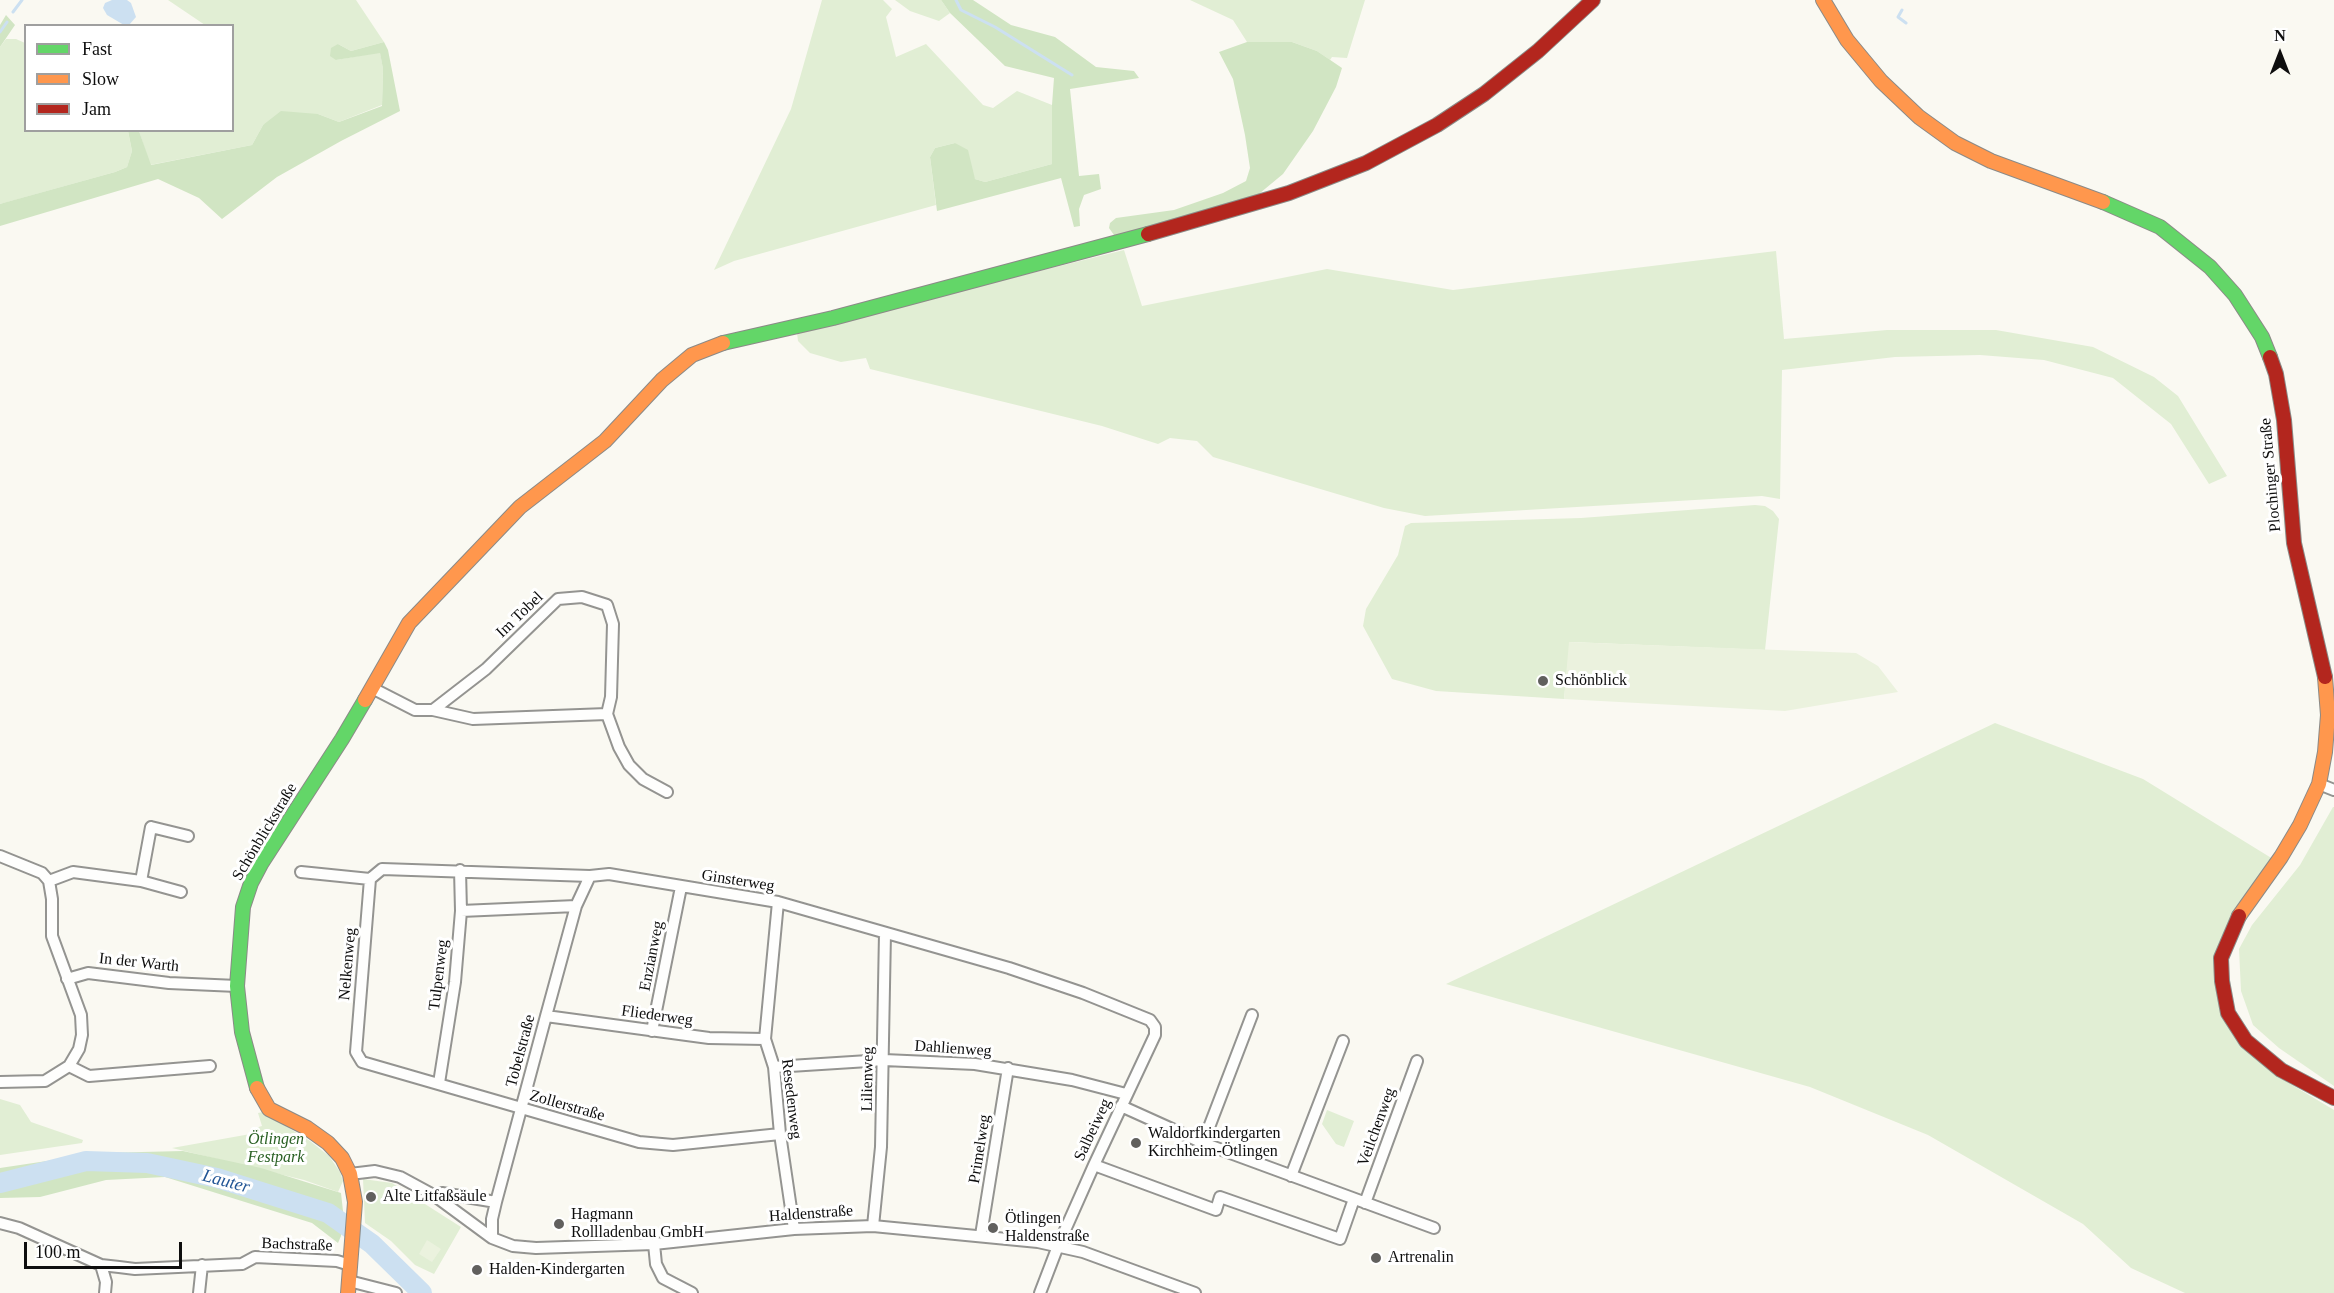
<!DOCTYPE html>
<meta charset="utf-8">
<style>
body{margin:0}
#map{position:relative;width:2334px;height:1293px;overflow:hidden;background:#faf9f2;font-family:Georgia,serif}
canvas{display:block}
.legend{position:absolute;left:24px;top:24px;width:210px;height:108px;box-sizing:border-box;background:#fff;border:2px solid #9f9f9f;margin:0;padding:8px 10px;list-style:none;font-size:18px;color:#0e0e0e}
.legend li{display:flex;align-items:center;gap:12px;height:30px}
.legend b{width:30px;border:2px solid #9f9f9f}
.north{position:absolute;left:2250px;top:24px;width:60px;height:60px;-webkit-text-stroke:4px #fff;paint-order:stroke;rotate:0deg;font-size:16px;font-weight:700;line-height:24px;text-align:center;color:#0e0e0e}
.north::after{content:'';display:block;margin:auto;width:21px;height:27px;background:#0e0e0e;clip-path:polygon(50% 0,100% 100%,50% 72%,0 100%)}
.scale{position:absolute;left:24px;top:1242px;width:158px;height:27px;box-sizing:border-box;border:3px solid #0e0e0e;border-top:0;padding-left:8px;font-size:18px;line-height:21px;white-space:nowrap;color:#0e0e0e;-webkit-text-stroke:4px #fff;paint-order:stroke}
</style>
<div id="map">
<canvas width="2334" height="1293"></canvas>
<ul class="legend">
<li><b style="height:8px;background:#63d668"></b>Fast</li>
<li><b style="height:8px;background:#ff974d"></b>Slow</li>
<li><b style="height:8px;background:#b3261e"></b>Jam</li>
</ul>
<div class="north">N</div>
<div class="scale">100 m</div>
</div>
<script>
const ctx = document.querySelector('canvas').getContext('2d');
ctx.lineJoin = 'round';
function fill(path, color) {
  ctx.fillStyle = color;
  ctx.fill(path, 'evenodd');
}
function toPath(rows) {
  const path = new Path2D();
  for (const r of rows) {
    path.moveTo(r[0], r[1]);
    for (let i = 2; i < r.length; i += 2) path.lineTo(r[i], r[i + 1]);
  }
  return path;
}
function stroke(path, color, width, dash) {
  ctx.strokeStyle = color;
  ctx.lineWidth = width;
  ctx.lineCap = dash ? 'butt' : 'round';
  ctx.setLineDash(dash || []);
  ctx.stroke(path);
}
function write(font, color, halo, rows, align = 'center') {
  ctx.font = font + ' Georgia,serif';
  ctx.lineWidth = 6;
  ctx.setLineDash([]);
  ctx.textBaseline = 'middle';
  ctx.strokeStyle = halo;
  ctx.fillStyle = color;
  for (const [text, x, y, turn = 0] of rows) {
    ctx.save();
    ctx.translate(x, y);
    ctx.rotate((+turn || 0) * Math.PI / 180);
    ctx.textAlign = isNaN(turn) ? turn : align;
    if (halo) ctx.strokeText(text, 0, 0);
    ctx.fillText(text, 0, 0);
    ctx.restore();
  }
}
const green = toPath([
 [168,0,356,0,384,42,351,51,338,44,336,60,380,52,383,69,382,105,339,122,318,114,263,125,252,145,150,165,139,131,232,130,232,26,205,25],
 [822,0,883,0,892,9,886,17,896,57,926,44,983,105,993,108,1017,91,1052,105,1052,164,985,182,975,179,955,143,935,148,930,157,936,205,734,261,714,270,791,109],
 [895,0,941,0,950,13,939,21,910,11],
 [1190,0,1365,0,1347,58,1332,57,1330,60,1317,51,1292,42,1247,42,1233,20],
 [6,39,16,39,25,43,26,130,128,131,132,151,127,167,115,172,0,204,0,47],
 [1124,250,1142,306,1327,269,1453,290,1776,251,1784,339,1887,330,1996,330,2093,347,2154,377,2178,396,2227,476,2209,484,2171,424,2113,378,2044,360,1980,355,1895,357,1782,370,1780,499,1762,496,1425,516,1384,508,1213,457,1197,441,1170,438,1158,444,1102,426,870,369,866,358,841,362,810,353,798,341,797,333,807,329],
 [1755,505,1765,506,1773,511,1779,519,1765,650,1570,642,1564,699,1436,691,1392,679,1363,626,1366,609,1398,555,1405,526,1411,523,1581,518],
 [1995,723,2143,779,2273,859,2234,909,2217,950,2224,1013,2282,1079,2334,1110,2334,1293,2185,1293,2131,1268,2083,1224,1928,1135,1810,1087,1446,984],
 [2333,807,2334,807,2334,1086,2279,1048,2253,1025,2241,991,2239,949,2252,925,2300,865],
 [0,1099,20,1105,31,1122,83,1140,82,1143,0,1155],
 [1327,1110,1354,1121,1344,1147,1336,1144,1322,1124],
 [263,1112,310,1141,329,1156,340,1172,343,1181,338,1192,304,1180,172,1148,256,1133,255,1128,262,1126,258,1113],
 [363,1179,392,1183,461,1227,434,1274,415,1265,391,1241,365,1223]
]);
const forest = toPath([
 [941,0,973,0,1011,25,1055,37,1096,67,1134,71,1139,78,1070,89,1079,176,1099,174,1101,189,1084,195,1079,209,1080,226,1074,227,1061,178,937,211,930,157,935,148,955,143,968,150,975,179,985,182,1052,164,1052,105,1054,78,1005,66,950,13],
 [6,15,15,25,0,47,0,25],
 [384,42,388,50,400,111,341,141,277,177,222,219,199,198,158,179,0,226,0,204,3,203,115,172,127,167,132,151,128,131,139,131,151,165,252,145,263,125,281,111,318,114,339,122,382,106,383,69,380,53,336,60,330,56,331,48,338,44,351,51],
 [1247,42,1292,42,1317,51,1342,68,1336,87,1313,131,1283,174,1254,198,1127,235,1114,235,1109,228,1110,223,1116,218,1174,210,1223,193,1246,181,1250,168,1245,135,1233,79,1219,52],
 [183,1151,261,1168,341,1193,343,1211,341,1236,338,1243,312,1223,165,1177,106,1180,40,1197,0,1198,0,1168,100,1153]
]);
const pitch = toPath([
 [1569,642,1856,653,1878,666,1898,692,1785,711,1564,699],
 [427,1240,441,1249,432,1262,419,1254]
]);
const water = toPath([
 [112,0,127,0,131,3,136,17,129,25,124,25,107,15,103,8,105,3]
]);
const stream = toPath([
 [956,0,961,10,995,27,1072,75],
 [1902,10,1898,17,1906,23],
 [13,12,22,0],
 [0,32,7,22]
]);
const river = toPath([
 [0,1183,86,1161,147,1163,217,1178,328,1213,372,1244,422,1293]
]);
const street = toPath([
 [372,688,415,710,433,710,473,719,607,714],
 [433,710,486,669,558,599,582,597,607,605,613,624,611,697,607,714,619,747,629,765,643,779,667,792],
 [2319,784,2334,790],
 [0,856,42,873,49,881,52,899,52,936,81,1015,82,1035,79,1049,69,1066,45,1081,0,1082],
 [301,872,370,879,382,869,590,876,609,874,778,902,1009,968,1083,993,1150,1020,1155,1027,1155,1035,1094,1165,1058,1246,1040,1293],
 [370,879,356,1052,362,1062,639,1142,673,1145,780,1134],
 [49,881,73,872,141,881,181,892],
 [141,881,151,827,188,836],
 [778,902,765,1039,774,1067,780,1134,794,1229],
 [461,911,576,906],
 [67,979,88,973,169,983,237,986],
 [546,1016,709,1038,765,1039],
 [652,1031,681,887],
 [69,1066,89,1076,210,1066],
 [774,1067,884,1060,975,1064,1072,1080,1126,1094],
 [439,1083,455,982,461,911,460,870],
 [1121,1106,1203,1143,1252,1015],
 [1203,1143,1434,1228],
 [1094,1165,1216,1210,1220,1197,1340,1239,1354,1199],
 [350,1174,375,1171,400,1177,435,1196,492,1238,513,1246,536,1248,654,1244,794,1229,873,1226,1038,1242,1083,1252,1195,1293],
 [1291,1176,1343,1041],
 [435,1196,442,1193,496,1202],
 [1365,1203,1417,1061],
 [0,1223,19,1228,101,1265,119,1267,135,1269,242,1264,255,1257,337,1261,350,1265],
 [873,1226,881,1147,885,933],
 [981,1235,1008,1068],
 [492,1238,492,1219,496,1202,546,1016,576,906,590,876],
 [654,1244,656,1264,663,1278,692,1293],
 [101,1265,106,1282,105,1293],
 [349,1281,396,1293],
 [199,1293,202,1265]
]);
const fast = toPath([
 [2103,202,2160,227,2210,267,2235,295,2262,337,2270,357],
 [723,343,833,318,1148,234],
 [257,1088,242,1032,237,986,243,907,251,883,261,864,342,739,365,700]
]);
const slow = toPath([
 [1823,0,1847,40,1881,81,1919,117,1955,143,1991,161,2103,202],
 [365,700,409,623,520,507,605,441,662,380,692,355,723,343],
 [2239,916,2281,857,2300,825,2319,784,2325,752,2328,715,2325,677],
 [257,1088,269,1109,307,1128,328,1143,342,1158,350,1174,355,1202,348,1293]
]);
const jam = toPath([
 [1148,234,1289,193,1366,163,1437,125,1484,94,1538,51,1593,0],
 [2270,357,2276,374,2284,420,2294,543,2325,677],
 [2239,916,2221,958,2222,981,2228,1013,2246,1041,2281,1070,2334,1098]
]);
const markers = [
 [1543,681,6,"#61605e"],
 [1136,1143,6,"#61605e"],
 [371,1197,6,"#61605e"],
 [559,1224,6,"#61605e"],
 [993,1228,6,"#61605e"],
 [1376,1258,6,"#61605e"],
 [477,1270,6,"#61605e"]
];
const streetNames = [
 ["Plochinger Straße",2271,475,-95],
 ["Im Tobel",520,615,-44],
 ["Schönblickstraße",265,832,-59],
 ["Ginsterweg",738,881,9],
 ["Enzianweg",652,956,-79],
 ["In der Warth",139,963,6],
 ["Nelkenweg",348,964,-85],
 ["Tulpenweg",439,975,-83],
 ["Fliederweg",657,1016,8],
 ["Dahlienweg",953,1049,4],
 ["Tobelstraße",521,1051,-75],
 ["Lilienweg",868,1079,-89],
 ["Resedenweg",791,1099,83],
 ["Zollerstraße",567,1106,16],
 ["Veilchenweg",1377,1127,-70],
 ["Salbeiweg",1093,1130,-65],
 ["Primelweg",980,1149,-81],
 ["Haldenstraße",811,1214,-4],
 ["Bachstraße",297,1245,2]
];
const poiNames = [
 ["Schönblick",1555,681],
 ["Waldorfkindergarten",1148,1134],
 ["Kirchheim-Ötlingen",1148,1152],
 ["Alte Litfaßsäule",383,1197],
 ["Hagmann",571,1215],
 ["Rollladenbau GmbH",571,1233],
 ["Ötlingen",1005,1219],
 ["Haldenstraße",1005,1237],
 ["Artrenalin",1388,1258],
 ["Halden-Kindergarten",489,1270]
];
const parkNames = [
 ["Ötlingen",276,1140],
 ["Festpark",276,1158]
];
const waterNames = [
 ["Lauter",226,1182,15]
];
fill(green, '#e1eed4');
fill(forest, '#d1e5c3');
fill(pitch, '#ebf2de');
fill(water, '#cce0f1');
stroke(stream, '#cce0f1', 3);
stroke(river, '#cce0f1', 20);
stroke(street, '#949491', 14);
stroke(fast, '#8b8a87', 16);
stroke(slow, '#8b8a87', 16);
stroke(jam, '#8b8a87', 16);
stroke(street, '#fefefd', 10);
stroke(fast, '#63d668', 14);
stroke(slow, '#ff974d', 14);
stroke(jam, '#b3261e', 14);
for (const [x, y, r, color] of markers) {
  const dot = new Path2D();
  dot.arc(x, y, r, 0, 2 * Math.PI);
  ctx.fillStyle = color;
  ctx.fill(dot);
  stroke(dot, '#fff', 2);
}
write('16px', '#0e0e0e', '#fff', streetNames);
write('16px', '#0e0e0e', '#fff', poiNames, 'left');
write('italic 16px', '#296023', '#fff', parkNames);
write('italic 18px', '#225595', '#fff', waterNames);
</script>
